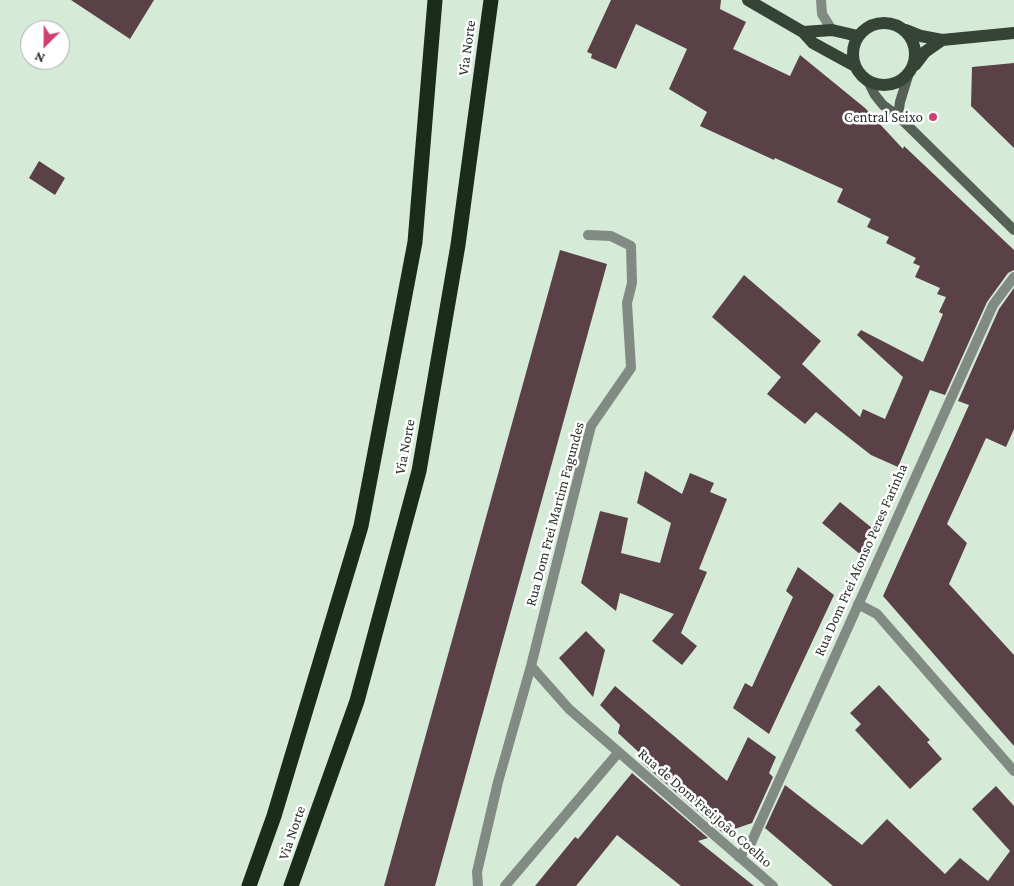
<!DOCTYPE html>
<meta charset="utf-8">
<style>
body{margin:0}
#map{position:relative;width:1014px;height:886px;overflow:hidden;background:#d5ebd8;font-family:"Crimson Pro",serif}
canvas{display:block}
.north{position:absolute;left:20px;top:20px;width:50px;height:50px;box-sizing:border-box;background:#fff;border:1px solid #aaadaa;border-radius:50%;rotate:203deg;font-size:14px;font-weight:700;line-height:20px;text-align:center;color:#2a322b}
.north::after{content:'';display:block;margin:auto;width:18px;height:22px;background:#cd4071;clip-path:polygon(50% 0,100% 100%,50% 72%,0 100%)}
</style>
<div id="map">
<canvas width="1014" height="886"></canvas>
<div class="north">N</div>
</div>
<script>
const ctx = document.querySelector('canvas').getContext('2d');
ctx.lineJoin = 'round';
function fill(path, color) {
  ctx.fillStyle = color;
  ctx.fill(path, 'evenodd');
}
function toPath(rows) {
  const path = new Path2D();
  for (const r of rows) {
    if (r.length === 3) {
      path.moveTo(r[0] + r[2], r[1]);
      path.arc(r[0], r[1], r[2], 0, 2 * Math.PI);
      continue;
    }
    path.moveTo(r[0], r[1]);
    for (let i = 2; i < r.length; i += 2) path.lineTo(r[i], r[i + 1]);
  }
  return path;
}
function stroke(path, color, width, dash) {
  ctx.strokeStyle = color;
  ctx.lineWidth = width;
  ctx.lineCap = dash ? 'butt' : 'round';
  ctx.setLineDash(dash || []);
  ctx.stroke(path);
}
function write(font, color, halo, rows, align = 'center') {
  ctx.font = font + ' "Crimson Pro",serif';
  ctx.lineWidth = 5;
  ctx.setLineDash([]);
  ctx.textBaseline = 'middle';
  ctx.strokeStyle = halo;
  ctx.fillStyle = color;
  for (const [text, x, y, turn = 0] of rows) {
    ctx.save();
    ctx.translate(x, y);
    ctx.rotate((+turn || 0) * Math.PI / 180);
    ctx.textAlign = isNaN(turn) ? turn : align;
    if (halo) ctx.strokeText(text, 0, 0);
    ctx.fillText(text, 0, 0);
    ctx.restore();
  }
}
const building = toPath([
 [71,0,154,0,130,39],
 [611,0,721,0,720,9,746,22,733,49,790,76,800,55,865,108,903,149,904,146,1014,250,1014,270,1008,273,987,302,945,395,930,390,898,467,871,455,816,412,805,424,767,394,781,377,712,317,744,275,821,341,802,364,860,417,863,409,885,419,903,377,857,335,861,330,923,362,943,314,939,312,946,297,937,294,940,288,915,277,920,266,913,263,916,258,886,243,889,237,867,227,871,219,837,202,843,189,775,158,774,160,700,126,707,112,669,89,687,49,636,24,616,69,591,58,592,54,587,52],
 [1014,63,1014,148,971,106,972,67],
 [39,161,65,178,55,195,29,178],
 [560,250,607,264,435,886,384,886],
 [1014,288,1014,429,1006,447,986,438,947,524,967,543,949,584,1014,655,1014,746,883,596,969,405,958,401,999,309],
 [645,471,682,494,690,473,714,483,710,492,727,499,699,569,707,572,681,633,697,646,682,665,652,641,674,614,620,593,616,611,581,583,600,511,628,518,621,553,660,563,671,523,637,503],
 [840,502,872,528,861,555,822,523],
 [798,567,834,595,769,734,733,708,745,683,752,687,793,597,786,591],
 [586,631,605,650,593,697,559,658],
 [879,685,930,740,927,742,942,759,910,789,855,730,861,724,850,713],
 [615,686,727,781,748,737,776,757,769,773,773,777,752,823,723,833,641,762,644,757,618,733,620,725,600,705],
 [632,773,708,838,698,841,754,886,681,886,617,835,576,886,535,886,575,837,578,839],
 [785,785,862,845,887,819,945,874,960,858,988,881,1010,851,972,809,996,786,1014,806,1014,886,833,886,765,828]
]);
const street = toPath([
 [821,0,822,14,832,30],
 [858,604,877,614,1014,771],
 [531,666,569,709,773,886],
 [739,857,751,843,993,305,1014,277],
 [478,886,477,872,498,782,531,666,591,426,631,368,627,303,632,283,631,246,611,236,588,235],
 [505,886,618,753]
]);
const secondary = toPath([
 [868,81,875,95,883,105,898,116,1014,230],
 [898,116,900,102,908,76]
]);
const primary = toPath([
 [748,0,803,32,813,43,855,66],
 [884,54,31],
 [906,30,921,36,942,40,1014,33],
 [803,32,832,30,858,36],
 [915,65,925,52,942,40]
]);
const highway = toPath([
 [249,886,274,816,361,526,415,242,435,0],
 [291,886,357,701,419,471,458,245,491,0]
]);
const markers = [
 [933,117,5,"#cd4071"]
];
const streetNames = [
 ["Via Norte",467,48,-82],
 ["Via Norte",405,447,-79],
 ["Rua Dom Frei Martim Fagundes",555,514,-75],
 ["Rua Dom Frei Afonso Peres Farinha",861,560,-66],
 ["Rua de Dom Frei João Coelho",705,808,41],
 ["Via Norte",292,833,-71]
];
const poiNames = [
 ["Central Seixo",923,117]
];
fill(building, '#5a4147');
stroke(street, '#828b83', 10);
stroke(secondary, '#556156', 10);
stroke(primary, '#354437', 12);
stroke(highway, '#1b2c1d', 15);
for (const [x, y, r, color] of markers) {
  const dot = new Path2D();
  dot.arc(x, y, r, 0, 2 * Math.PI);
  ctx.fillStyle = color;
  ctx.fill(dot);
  stroke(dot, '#fff', 2);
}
write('15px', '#2a322b', '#fff', streetNames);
write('15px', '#2a322b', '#fff', poiNames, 'right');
</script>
